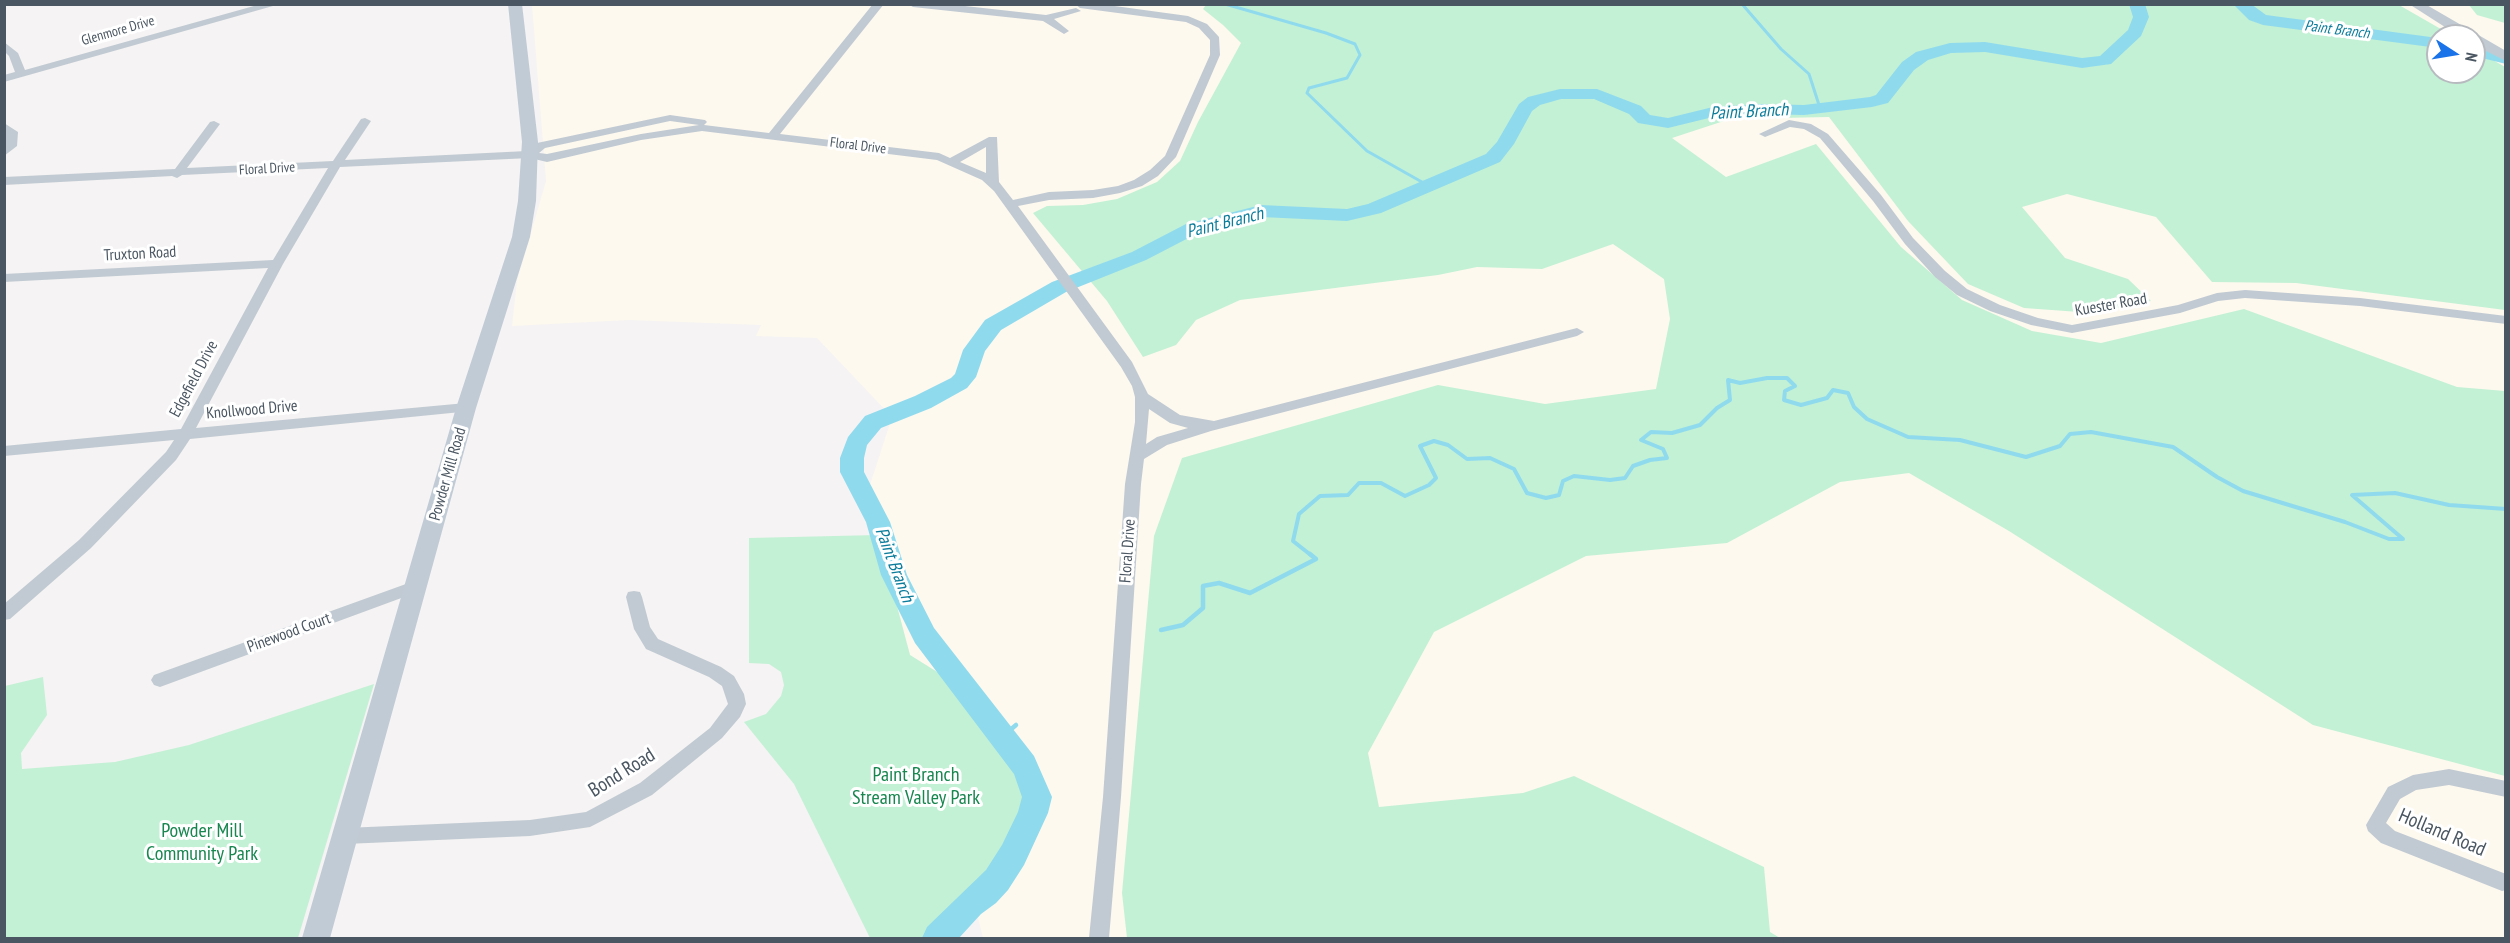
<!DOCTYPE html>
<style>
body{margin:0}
#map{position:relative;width:2510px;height:943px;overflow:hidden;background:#f5f3f3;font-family:"PT Sans Narrow",sans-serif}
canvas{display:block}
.frame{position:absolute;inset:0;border:6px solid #4a5661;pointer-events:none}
.north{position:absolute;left:2426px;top:24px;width:60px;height:60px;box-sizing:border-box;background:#fff;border:2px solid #b7bbc0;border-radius:50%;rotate:102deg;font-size:16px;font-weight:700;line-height:24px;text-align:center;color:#4a5661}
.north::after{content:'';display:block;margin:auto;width:21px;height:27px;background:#1a73e8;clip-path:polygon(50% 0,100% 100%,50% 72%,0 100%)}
</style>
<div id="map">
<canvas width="2510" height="943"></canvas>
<div class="frame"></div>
<div class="north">N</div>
</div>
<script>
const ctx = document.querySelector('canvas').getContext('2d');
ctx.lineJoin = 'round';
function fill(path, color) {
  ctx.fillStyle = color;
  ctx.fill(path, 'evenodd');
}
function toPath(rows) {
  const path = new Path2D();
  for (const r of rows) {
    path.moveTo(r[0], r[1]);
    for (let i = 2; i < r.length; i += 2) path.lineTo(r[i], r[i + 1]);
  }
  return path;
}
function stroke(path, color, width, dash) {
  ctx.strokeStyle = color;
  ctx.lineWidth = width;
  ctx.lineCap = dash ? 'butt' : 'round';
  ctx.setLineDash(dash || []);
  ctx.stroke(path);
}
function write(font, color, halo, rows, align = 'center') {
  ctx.font = font + ' "PT Sans Narrow",sans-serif';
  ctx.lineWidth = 6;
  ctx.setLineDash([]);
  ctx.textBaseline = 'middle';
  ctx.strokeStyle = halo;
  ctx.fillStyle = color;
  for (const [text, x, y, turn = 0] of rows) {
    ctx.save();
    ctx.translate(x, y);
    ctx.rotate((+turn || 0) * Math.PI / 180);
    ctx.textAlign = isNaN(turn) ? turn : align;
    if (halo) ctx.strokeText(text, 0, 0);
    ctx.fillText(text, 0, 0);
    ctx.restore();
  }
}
const commercial = toPath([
 [532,5,2505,5,2505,938,983,938,976,910,1003,884,995,708,910,655,867,494,892,417,817,338,756,336,761,325,629,320,512,326,517,281,546,181],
 [2438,36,2474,36,2474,72,2438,72]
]);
const green = toPath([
 [1206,5,2399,5,2453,36,2438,36,2438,72,2474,72,2474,49,2505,67,2505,310,2296,283,2212,282,2156,217,2067,194,2022,207,2065,258,2128,279,2151,301,2093,313,2024,308,1968,284,1908,221,1829,117,1730,119,1672,138,1726,177,1816,144,1901,247,1962,300,2032,331,2101,343,2244,309,2457,387,2505,391,2505,776,2313,725,2009,531,1909,473,1840,482,1727,543,1586,556,1434,632,1368,753,1379,807,1523,793,1574,776,1764,867,1770,932,1780,938,1127,938,1122,893,1154,536,1182,458,1438,385,1545,404,1656,389,1670,319,1664,279,1613,244,1542,269,1477,267,1438,275,1240,300,1196,320,1176,345,1143,357,1107,301,1033,213,1047,206,1083,205,1117,199,1157,182,1180,161,1198,122,1241,43,1223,25,1203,9],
 [2469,5,2505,5,2505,23,2477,15],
 [878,535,910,655,995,708,1032,768,1003,884,951,938,870,938,794,784,744,722,766,714,781,696,784,685,781,672,769,664,749,663,749,538],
 [43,677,47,715,21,753,22,769,115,762,189,745,374,684,298,938,5,938,5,686]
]);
const streamFar2 = toPath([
 [1225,4,1326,33,1355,44,1360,55,1347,78,1309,88,1307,93,1367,151,1429,186],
 [1742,4,1781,49,1809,74,1820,108]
]);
const streamFar1 = toPath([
 [1312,556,1293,541,1299,514,1320,496,1348,495,1359,483,1381,483,1405,496,1429,485,1436,478,1420,446,1434,441,1448,445,1467,459,1490,458,1514,469,1527,493,1546,498,1559,495,1563,481,1574,476,1610,480,1625,478,1633,466,1650,460,1667,458,1663,449,1641,440,1651,432,1672,433,1700,425,1717,408,1730,400,1728,380,1740,383,1767,378,1787,378,1795,386,1785,391,1784,400,1801,405,1827,398,1833,390,1848,393,1854,407,1867,419,1908,437,1960,440,2026,457,2060,446,2070,434,2091,432,2173,447,2217,477,2243,491,2345,522,2389,539,2403,539,2352,495,2395,493,2449,505,2506,509]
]);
const stream = toPath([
 [1161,630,1183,625,1203,608,1203,586,1219,583,1250,593,1316,559,1310,554],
 [1002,737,1016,725]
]);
const river = toPath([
 [2129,4,2145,4,2149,17,2141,36,2111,64,2082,68,1985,52,1951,53,1928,60,1914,70,1888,103,1872,107,1804,115,1760,114,1713,117,1668,128,1638,123,1629,114,1594,99,1561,99,1540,105,1532,111,1514,144,1500,162,1381,213,1347,221,1261,217,1200,232,1146,260,1066,292,1001,330,985,351,976,377,967,388,931,408,881,428,867,445,864,458,864,472,890,522,907,575,934,628,1034,756,1052,797,1048,813,1024,865,1008,890,996,903,981,914,959,938,922,938,927,927,986,870,1002,845,1018,812,1022,797,1014,774,915,643,881,575,866,522,840,472,840,458,848,437,865,416,915,396,951,378,955,374,963,350,985,320,1052,282,1132,252,1186,224,1261,205,1347,209,1368,204,1486,154,1497,142,1519,104,1528,97,1560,89,1597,89,1641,106,1650,115,1668,118,1713,107,1760,104,1804,105,1870,97,1876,95,1902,62,1916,52,1950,43,1985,42,2082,58,2100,56,2128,30,2133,17,2129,4],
 [2233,4,2251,4,2266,15,2438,38,2438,48,2263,25,2249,20,2233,4],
 [2474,46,2506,54,2506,64,2474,56,2474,46]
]);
const minor = toPath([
 [261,4,280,4,4,82,4,75,15,72,9,56,4,51,4,42,18,53,25,70,261,4],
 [873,4,884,4,780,134,939,153,950,158,989,137,997,137,999,182,1013,200,1049,192,1093,190,1118,186,1134,180,1150,170,1165,156,1210,55,1210,40,1199,28,1186,22,1080,8,1075,4,1100,4,1188,16,1207,24,1219,37,1220,55,1176,157,1158,176,1142,186,1120,193,1093,198,1049,200,1018,206,1132,362,1148,394,1180,415,1214,421,1577,328,1584,332,1577,336,1211,431,1167,445,1144,459,1141,484,1121,797,1109,938,1089,938,1103,797,1125,484,1135,422,1135,397,1132,386,1121,367,994,191,982,180,937,160,702,131,641,140,547,162,530,158,340,167,283,264,196,428,466,403,471,405,473,408,471,411,190,439,176,460,91,548,10,619,4,620,4,604,79,540,166,452,174,440,4,456,4,446,181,429,268,268,4,282,4,274,273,260,328,168,182,175,177,178,172,176,4,185,4,177,175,169,210,122,214,121,220,124,187,168,333,161,361,119,365,118,371,121,345,160,527,151,537,143,670,115,705,120,707,122,704,125,769,133,873,4],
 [670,121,699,125,641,134,547,154,539,153,545,148,670,121],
 [986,147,986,173,960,162,986,147],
 [1149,409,1170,423,1188,428,1157,437,1146,444,1149,409],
 [908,4,947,4,1046,15,1076,8,1081,11,1054,19,1069,31,1064,34,1043,21,913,7,908,4],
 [1789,120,1811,124,1828,134,1881,195,1913,238,1945,271,1967,289,2000,305,2038,318,2072,325,2178,305,2217,293,2245,290,2360,298,2506,316,2506,324,2360,306,2245,298,2218,301,2180,313,2072,333,2031,325,1990,311,1957,295,1935,277,1905,244,1873,201,1820,138,1804,129,1790,127,1765,137,1759,134,1789,120],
 [4,123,18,132,17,146,4,156,4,123],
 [417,580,423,582,425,586,423,590,160,687,154,685,151,680,154,675,417,580],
 [634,591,640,592,642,597,650,627,658,639,721,667,734,676,744,694,746,704,740,717,722,738,652,795,590,827,530,836,345,844,338,842,336,836,338,830,345,828,530,820,586,812,640,783,710,728,728,704,722,686,709,677,646,649,634,629,626,597,628,592,634,591],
 [2449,769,2506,781,2506,797,2449,785,2416,790,2400,799,2386,823,2395,831,2506,874,2506,890,2502,891,2381,843,2368,831,2366,825,2388,787,2413,775,2449,769]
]);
const tertiary = toPath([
 [2409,4,2425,4,2506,51,2506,61,2474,45,2474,36,2459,36,2409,4]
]);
const secondary = toPath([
 [508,4,522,4,538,142,536,201,530,237,476,408,330,938,302,938,456,408,512,237,518,201,522,142,508,4]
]);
const farStreetnames = [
 ["Glenmore Drive",118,31,-16],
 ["Floral Drive",858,146,7],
 ["Floral Drive",267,169,-3]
];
const farWaternames = [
 ["Paint Branch",2337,30,7]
];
const streetNames = [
 ["Truxton Road",140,254,-3],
 ["Kuester Road",2111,305,-10],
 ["Edgefield Drive",194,379,-62],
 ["Knollwood Drive",252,410,-5],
 ["Powder Mill Road",448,474,-74],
 ["Floral Drive",1128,551,-86],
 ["Pinewood Court",289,633,-20]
];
const waterNames = [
 ["Paint Branch",1749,112,-3],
 ["Paint Branch",1225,223,-14],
 ["Paint Branch",894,565,69]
];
const nearStreetnames = [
 ["Bond Road",622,773,-32],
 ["Holland Road",2442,833,23]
];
const nearParknames = [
 ["Paint Branch",916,775],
 ["Stream Valley Park",916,798],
 ["Powder Mill",202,831],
 ["Community Park",202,854]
];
fill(commercial, '#fdf9ef');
fill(green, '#c3f1d5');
stroke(streamFar2, '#90daee', 3);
stroke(streamFar1, '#90daee', 4);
stroke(stream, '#90daee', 4.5);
fill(river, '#90daee');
fill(minor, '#c1cad2');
fill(tertiary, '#c1cad2');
fill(secondary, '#c1cbd6');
write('14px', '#4a5661', '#fff', farStreetnames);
write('italic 15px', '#0c7c9b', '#fff', farWaternames);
write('16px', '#4a5661', '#fff', streetNames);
write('italic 18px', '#0c7c9b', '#fff', waterNames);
write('20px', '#4a5661', '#fff', nearStreetnames);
write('20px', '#17864f', '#fff', nearParknames);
</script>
